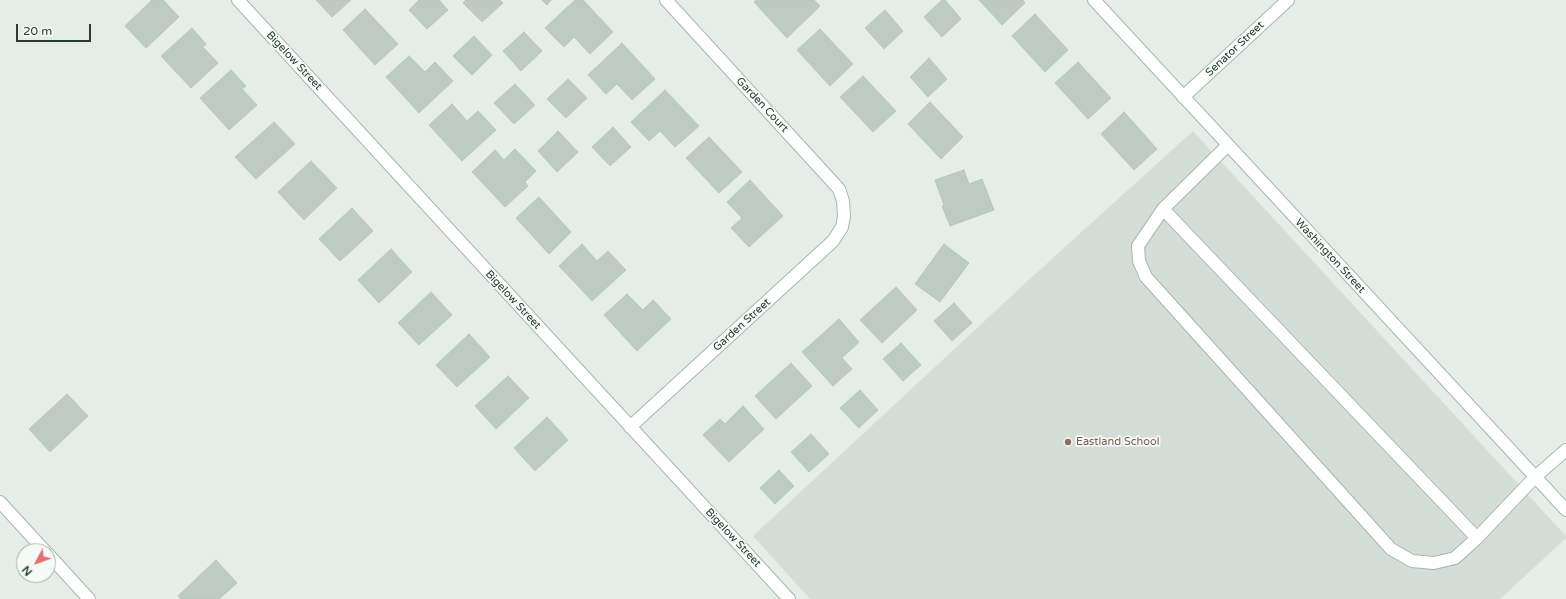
<!DOCTYPE html>
<style>
body{margin:0}
#map{position:relative;width:1566px;height:599px;overflow:hidden;background:#e6ede8;font-family:"Varela Round",sans-serif}
canvas{display:block}
.north{position:absolute;left:16px;top:543px;width:40px;height:40px;box-sizing:border-box;background:#f6faf7;border:1px solid #a3aea8;border-radius:50%;rotate:229deg;font-size:11px;font-weight:700;line-height:16px;text-align:center;color:#273d31}
.north::after{content:'';display:block;margin:auto;width:14px;height:18px;background:#e26f70;clip-path:polygon(50% 0,100% 100%,50% 72%,0 100%)}
.scale{position:absolute;left:16px;top:24px;width:75px;height:18px;box-sizing:border-box;border:2px solid #273d31;border-top:0;padding-left:5px;font-size:12px;line-height:14px;white-space:nowrap;color:#273d31;-webkit-text-stroke:3px #f6faf7;paint-order:stroke}
</style>
<div id="map">
<canvas width="1566" height="599"></canvas>
<div class="north">N</div>
<div class="scale">20 m</div>
</div>
<script>
const ctx = document.querySelector('canvas').getContext('2d');
ctx.lineJoin = 'round';
function fill(path, color) {
  ctx.fillStyle = color;
  ctx.fill(path, 'evenodd');
}
function toPath(rows) {
  const path = new Path2D();
  for (const r of rows) {
    path.moveTo(r[0], r[1]);
    for (let i = 2; i < r.length; i += 2) path.lineTo(r[i], r[i + 1]);
  }
  return path;
}
function stroke(path, color, width, dash) {
  ctx.strokeStyle = color;
  ctx.lineWidth = width;
  ctx.lineCap = dash ? 'butt' : 'round';
  ctx.setLineDash(dash || []);
  ctx.stroke(path);
}
function write(font, color, halo, rows, align = 'center') {
  ctx.font = font + ' "Varela Round",sans-serif';
  ctx.lineWidth = 3.5;
  ctx.setLineDash([]);
  ctx.textBaseline = 'middle';
  ctx.strokeStyle = halo;
  ctx.fillStyle = color;
  for (const [text, x, y, turn = 0] of rows) {
    ctx.save();
    ctx.translate(x, y);
    ctx.rotate((+turn || 0) * Math.PI / 180);
    ctx.textAlign = isNaN(turn) ? turn : align;
    if (halo) ctx.strokeText(text, 0, 0);
    ctx.fillText(text, 0, 0);
    ctx.restore();
  }
}
const built = toPath([
 [1193,131,1566,536,1566,538,1500,599,810,599,753,536,1033,276]
]);
const building = toPath([
 [152,0,163,0,179,17,146,48,125,26,152,0],
 [316,0,351,0,332,17,316,0],
 [419,0,439,0,448,10,427,29,409,10,419,0],
 [466,0,500,0,503,3,482,22,463,3,466,0],
 [542,0,551,0,547,5,542,0],
 [575,0,583,0,613,32,590,54,574,37,564,47,545,28,575,0],
 [756,0,814,0,820,6,787,38,754,2,756,0],
 [942,0,945,0,961,19,942,37,924,17,942,0],
 [979,0,1023,0,1025,3,1002,25,979,0],
 [365,9,398,44,375,65,343,30,365,9],
 [885,10,903,31,884,49,865,28,885,10],
 [1035,14,1068,50,1045,72,1012,36,1035,14],
 [192,28,206,44,203,47,218,63,191,88,161,56,192,28],
 [820,29,853,64,830,86,797,50,820,29],
 [524,32,542,51,521,71,503,51,524,32],
 [474,36,492,55,472,75,453,56,474,36],
 [622,43,655,79,632,100,617,84,606,94,588,75,622,43],
 [409,56,425,72,435,62,453,81,419,113,386,77,409,56],
 [929,58,947,79,928,97,910,77,929,58],
 [1078,62,1111,98,1088,119,1055,83,1078,62],
 [231,70,246,86,242,89,257,105,229,130,200,98,231,70],
 [863,76,896,111,873,132,840,97,863,76],
 [568,79,587,98,566,118,547,99,568,79],
 [515,84,535,105,514,124,494,103,515,84],
 [665,90,699,126,675,147,660,131,649,141,631,122,665,90],
 [930,102,963,137,941,159,908,124,930,102],
 [452,104,467,121,478,111,496,130,462,161,429,125,452,104],
 [1124,112,1157,149,1134,170,1101,134,1124,112],
 [274,122,295,144,256,179,235,157,274,122],
 [613,127,631,147,610,166,592,147,613,127],
 [558,131,578,152,557,172,538,151,558,131],
 [709,137,742,172,719,193,686,158,709,137],
 [515,149,536,171,525,182,528,186,505,207,472,172,495,150,504,160,515,149],
 [311,161,337,188,304,220,278,192,311,161],
 [964,170,969,184,982,179,994,210,950,226,942,206,944,205,935,180,964,170],
 [750,180,783,216,749,247,731,228,742,218,727,202,750,180],
 [539,197,571,232,549,254,516,218,539,197],
 [352,208,373,231,340,261,319,239,352,208],
 [582,244,597,261,608,251,626,270,592,301,559,266,582,244],
 [944,244,969,263,940,302,915,284,944,244],
 [391,249,412,272,379,303,358,280,391,249],
 [896,287,917,310,882,343,860,320,896,287],
 [431,292,452,315,419,345,398,323,431,292],
 [627,294,643,310,653,300,671,319,637,351,604,315,627,294],
 [954,303,972,323,952,341,934,321,954,303],
 [839,319,859,342,842,358,852,369,833,386,802,352,839,319],
 [469,334,490,357,457,387,436,365,469,334],
 [901,343,921,365,903,381,883,359,901,343],
 [791,363,812,386,776,419,755,396,791,363],
 [508,376,529,398,496,429,475,406,508,376],
 [860,390,878,410,859,428,840,408,860,390],
 [67,394,88,416,50,452,29,429,67,394],
 [743,406,764,429,729,462,703,435,720,419,725,424,743,406],
 [547,417,568,440,535,471,514,448,547,417],
 [811,434,829,454,809,472,791,452,811,434],
 [779,470,794,486,775,504,760,488,779,470],
 [216,560,237,583,219,599,181,599,178,596,216,560]
]);
const minor = toPath([
 [238,0,789,599],
 [1094,0,1566,510],
 [1183,97,1288,0],
 [1227,146,1163,209,1138,246,1139,261,1146,277,1391,549,1412,561,1434,563,1455,558,1477,538,1535,477,1566,450],
 [1163,209,1477,538],
 [630,427,833,241,842,227,844,216,843,201,839,189,666,0],
 [0,502,45,551],
 [48,554,89,599]
]);
const markers = [
 [1068,442,4,"#8d6e63"]
];
const streetNames = [
 ["Senator Street",1235,49,-43],
 ["Bigelow Street",294,61,47],
 ["Garden Court",762,105,47],
 ["Washington Street",1330,256,47],
 ["Bigelow Street",513,300,47],
 ["Garden Street",742,325,-42],
 ["Bigelow Street",733,538,47]
];
const educationNames = [
 ["Eastland School",1076,442]
];
fill(built, '#d4ddd7');
fill(building, '#becbc3');
stroke(building, '#b9c6bd', 1);
stroke(minor, '#a9b5ad', 14);
stroke(minor, '#fff', 12);
for (const [x, y, r, color] of markers) {
  const dot = new Path2D();
  dot.arc(x, y, r, 0, 2 * Math.PI);
  ctx.fillStyle = color;
  ctx.fill(dot);
  stroke(dot, '#f6faf7', 1.5);
}
write('11px', '#273d31', '#f6faf7', streetNames);
write('11px', '#785e54', '#f6faf7', educationNames, 'left');
</script>
